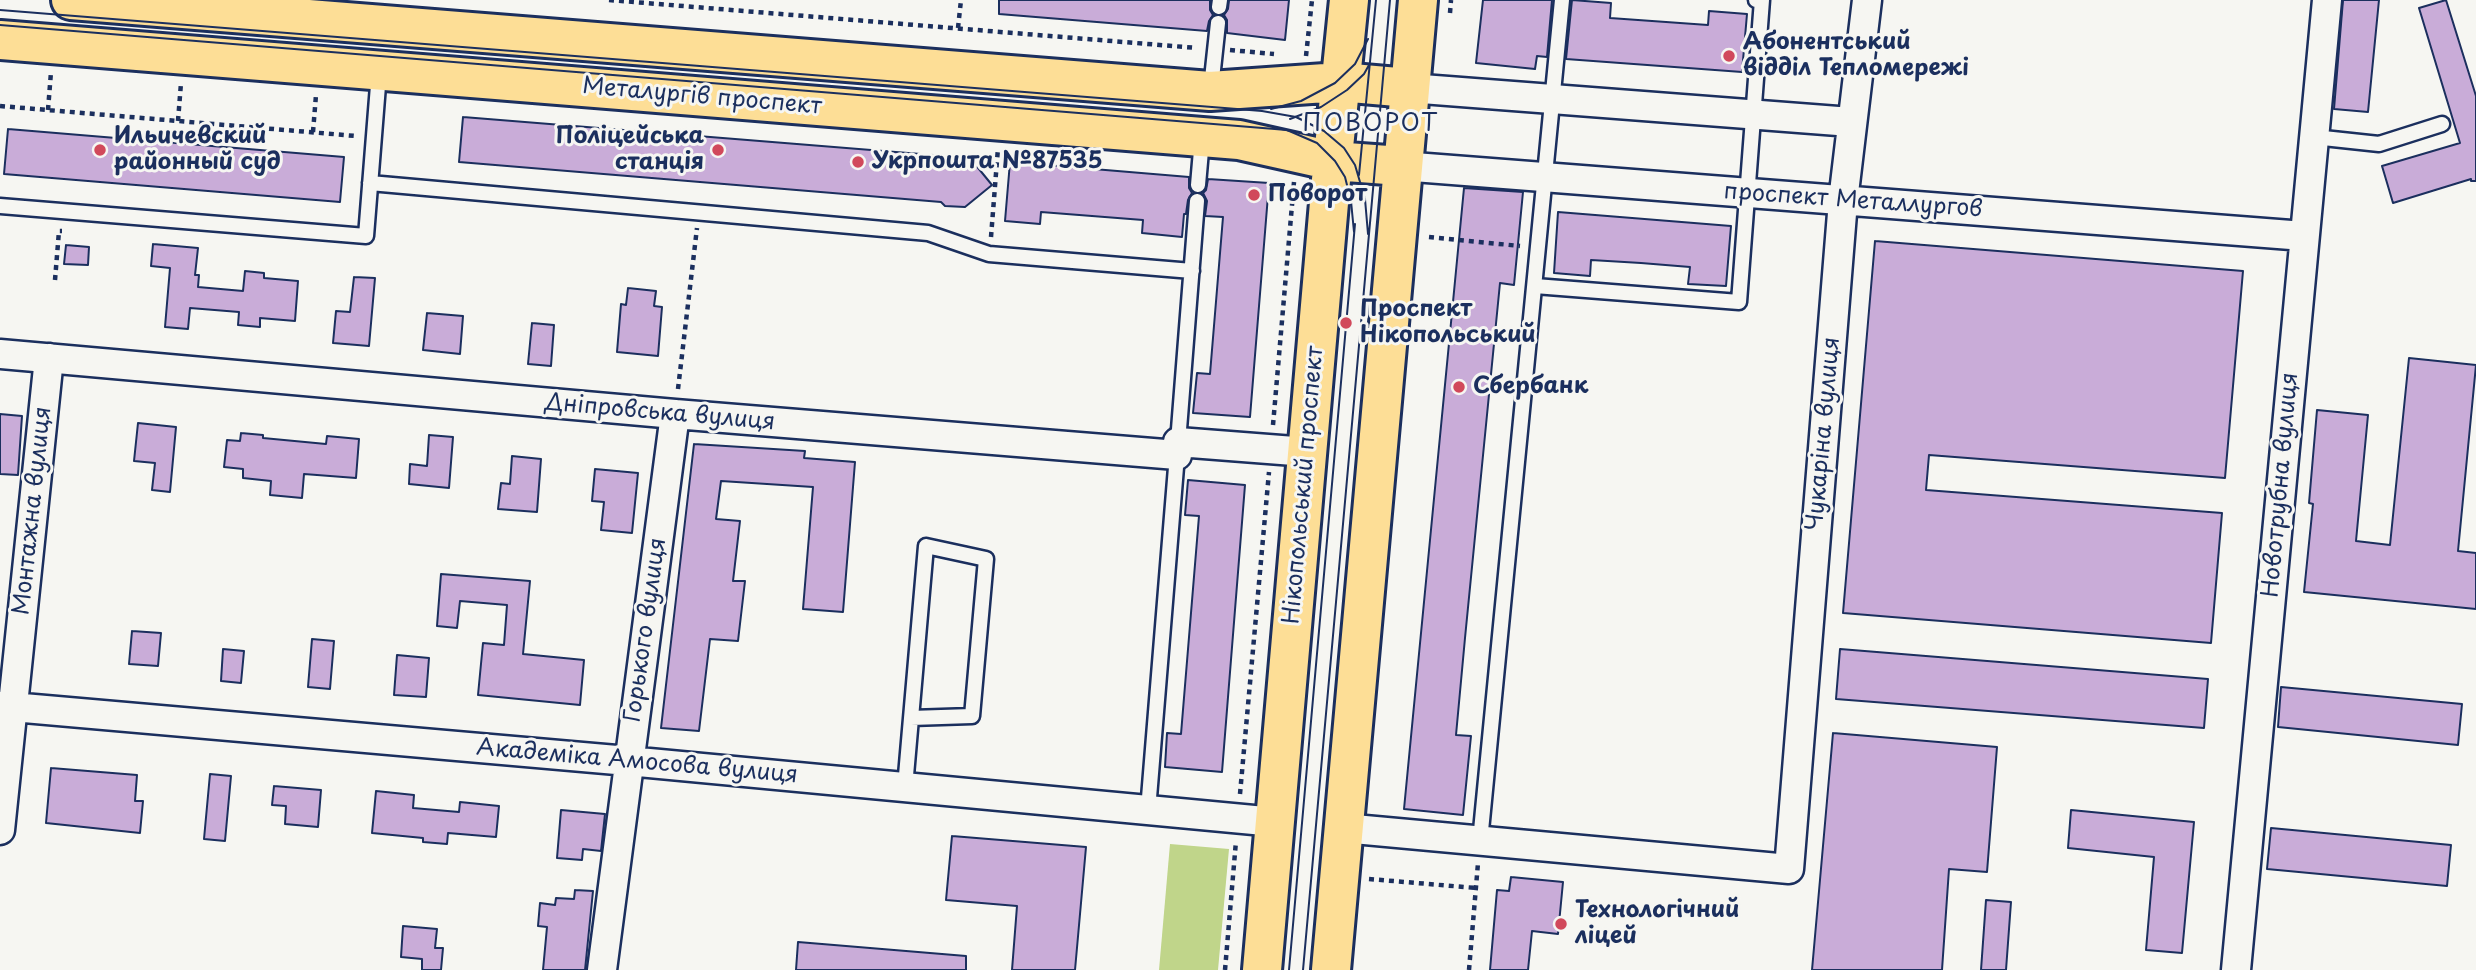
<!DOCTYPE html>
<meta charset="utf-8">
<style>
body{margin:0}
canvas{display:block;background:#f6f6f2}
</style>
<canvas width="2476" height="970"></canvas>
<script>
const ctx = document.querySelector('canvas').getContext('2d');
ctx.lineJoin = 'round';
function fill(path, color) {
  ctx.fillStyle = color;
  ctx.fill(path, 'evenodd');
}
function toPath(rows) {
  const path = new Path2D();
  for (const r of rows) {
    path.moveTo(r[0], r[1]);
    for (let i = 2; i < r.length; i += 2) path.lineTo(r[i], r[i + 1]);
  }
  return path;
}
function stroke(path, color, width, dash) {
  ctx.strokeStyle = color;
  ctx.lineWidth = width;
  ctx.lineCap = dash ? 'butt' : 'round';
  ctx.setLineDash(dash || []);
  ctx.stroke(path);
}
function write(font, color, halo, rows, align = 'center') {
  ctx.font = font + ' "Playpen Sans",sans-serif';
  ctx.lineWidth = 6;
  ctx.setLineDash([]);
  ctx.textBaseline = 'middle';
  ctx.strokeStyle = halo;
  ctx.fillStyle = color;
  for (const [text, x, y, turn = 0] of rows) {
    ctx.save();
    ctx.translate(x, y);
    ctx.rotate((+turn || 0) * Math.PI / 180);
    ctx.textAlign = isNaN(turn) ? turn : align;
    if (halo) ctx.strokeText(text, 0, 0);
    ctx.fillText(text, 0, 0);
    ctx.restore();
  }
}
const green = toPath([
 [1170,844,1229,849,1218,970,1159,970]
]);
const building = toPath([
 [999,0,1210,0,1210,10,1213,15,1209,21,1207,31,999,14,999,0],
 [1229,0,1289,0,1285,40,1227,33,1227,20,1224,15,1228,9,1229,0],
 [1483,0,1552,0,1547,57,1537,56,1535,69,1476,63,1483,0],
 [1572,0,1611,3,1610,18,1708,25,1709,11,1747,14,1742,72,1566,59,1572,0],
 [2343,0,2379,0,2368,112,2334,109,2343,0],
 [2446,0,2476,96,2476,181,2471,181,2471,179,2393,203,2382,166,2460,143,2419,8,2446,0],
 [463,117,970,158,992,185,965,207,945,206,941,202,459,162,463,117],
 [8,129,344,157,340,202,4,174,8,129],
 [1010,162,1189,177,1189,188,1192,193,1188,200,1186,214,1184,214,1182,237,1142,233,1143,220,1041,212,1040,224,1005,221,1010,162],
 [1208,179,1269,183,1250,417,1193,413,1197,373,1210,374,1223,217,1205,216,1207,201,1203,193,1206,190,1208,179],
 [1464,188,1523,192,1514,285,1500,283,1465,638,1456,735,1471,736,1463,815,1404,809,1464,188],
 [1558,212,1731,226,1726,286,1688,284,1690,267,1641,263,1591,260,1590,276,1554,273,1558,212],
 [1875,241,2243,271,2225,478,1929,455,1926,490,2222,513,2211,643,1843,613,1875,241],
 [153,244,198,248,195,275,199,275,198,287,243,291,245,271,264,273,264,278,298,281,295,321,260,318,260,327,238,325,239,312,190,308,188,329,165,327,170,268,151,266,153,244],
 [66,245,89,247,88,265,64,264,66,245],
 [354,277,375,278,369,346,333,343,336,311,350,312,354,277],
 [628,288,656,291,654,306,662,307,658,356,617,352,621,304,626,305,628,288],
 [427,313,463,316,460,354,423,350,427,313],
 [532,323,554,325,551,366,528,364,532,323],
 [2409,358,2476,365,2458,551,2476,553,2476,609,2304,592,2313,504,2309,503,2317,410,2368,415,2356,541,2390,545,2409,358],
 [0,414,22,416,18,475,0,474,0,414],
 [138,423,176,427,170,492,152,490,155,463,134,461,138,423],
 [241,433,263,435,263,438,326,444,327,436,359,439,356,478,304,474,302,498,270,495,271,481,243,478,243,469,224,467,227,440,240,441,241,433],
 [429,435,453,437,449,488,409,484,410,464,427,466,429,435],
 [694,444,805,451,804,458,855,462,843,612,803,609,813,487,721,481,716,519,740,521,733,581,745,581,738,641,710,639,699,731,661,728,694,444],
 [512,456,541,459,537,512,498,509,501,483,510,484,512,456],
 [595,469,638,473,632,533,601,530,604,502,592,501,595,469],
 [1188,480,1245,485,1222,772,1165,767,1167,733,1181,734,1199,516,1185,515,1188,480],
 [441,574,530,581,523,654,584,660,580,705,478,695,483,643,504,645,507,605,460,601,457,628,437,626,441,574],
 [132,631,161,633,158,666,129,664,132,631],
 [312,639,334,641,330,689,308,687,312,639],
 [223,649,244,651,241,683,221,681,223,649],
 [1840,649,2208,679,2204,728,1836,699,1840,649],
 [397,655,429,658,426,697,394,695,397,655],
 [2281,687,2462,704,2458,745,2278,727,2281,687],
 [1833,733,1997,747,1987,872,1949,869,1942,970,1812,970,1833,733],
 [51,768,137,775,135,801,143,801,140,833,46,823,51,768],
 [210,774,231,776,225,841,204,839,210,774],
 [274,786,321,790,318,827,285,824,286,806,272,805,274,786],
 [376,791,414,795,413,808,459,812,460,802,499,806,496,837,448,833,447,844,423,842,423,838,372,833,376,791],
 [561,810,605,814,601,851,583,849,582,860,557,858,561,810],
 [2071,810,2194,822,2182,953,2146,950,2154,857,2068,848,2071,810],
 [2271,828,2451,845,2447,886,2267,869,2271,828],
 [952,836,1086,847,1075,970,1012,970,1017,906,946,900,952,836],
 [1511,877,1563,882,1558,934,1532,931,1528,970,1490,970,1497,890,1509,891,1511,877],
 [575,890,593,891,585,970,543,970,547,927,538,926,540,903,555,905,556,898,574,899,575,890],
 [1986,900,2011,902,2006,970,1981,970,1986,900],
 [403,926,437,929,435,948,443,948,441,970,422,970,422,959,401,957,403,926],
 [798,942,966,956,966,970,796,970,798,942]
]);
const path = toPath([
 [609,0,1197,48],
 [1450,13,1451,0],
 [958,28,961,0],
 [1230,50,1274,54],
 [1306,56,1312,0],
 [0,106,356,136],
 [48,110,51,72],
 [178,121,181,83],
 [313,132,316,95],
 [991,237,998,148],
 [1429,237,1520,246],
 [55,280,59,231,62,231],
 [678,389,697,228],
 [1273,425,1294,182],
 [1240,794,1269,472],
 [1369,879,1476,888],
 [1225,970,1236,841],
 [1469,970,1478,863]
]);
const lane = toPath([
 [1219,7,1220,0],
 [1211,88,1218,23],
 [2314,137,2379,144,2442,124],
 [370,183,928,233,989,254,1192,271],
 [1198,185,1202,139],
 [0,206,366,236,379,73],
 [1535,286,1739,302,1762,0,1756,0],
 [1178,442,1197,201],
 [905,787,926,546,986,559,972,716,911,718],
 [1148,810,1177,455],
 [1480,841,1562,0]
]);
const street = toPath([
 [1409,88,1851,122],
 [1401,166,2304,236],
 [0,354,675,414,1177,455,1178,442,1307,452],
 [0,706,628,761,1275,822],
 [1343,828,1789,869,1843,201,1867,0],
 [0,830,49,358],
 [602,970,675,414],
 [2236,970,2327,0]
]);
const primary = toPath([
 [71,0,1210,91,1340,82,1409,88],
 [0,40,1239,140,1333,161,1401,166],
 [1262,970,1333,157,1349,0],
 [1331,970,1418,0]
]);
const tram = toPath([
 [0,10,1262,111,1296,117,1324,131,1344,148,1355,165,1365,199,1368,234],
 [0,25,1287,130,1317,143,1335,161,1345,177,1351,201,1354,232],
 [1271,109,1301,101,1335,83,1355,64,1368,39],
 [1290,119,1321,107,1347,90,1364,74,1369,65],
 [1359,175,1376,0],
 [1289,970,1355,224],
 [1303,970,1390,0]
]);
const markers = [
 [1729,56,7,"#d1495b"],
 [100,150,7,"#d1495b"],
 [718,150,7,"#d1495b"],
 [858,162,7,"#d1495b"],
 [1254,195,7,"#d1495b"],
 [1346,323,7,"#d1495b"],
 [1459,387,7,"#d1495b"],
 [1561,924,7,"#d1495b"]
];
const poiNames = [
 ["Абонентський",1743,43],
 ["відділ Тепломережі",1743,69],
 ["Ильичевский",114,137],
 ["районный суд",114,163],
 ["Поліцейська",704,137,"right"],
 ["станція",704,163,"right"],
 ["Укрпошта №87535",872,162],
 ["Поворот",1268,195],
 ["Проспект",1360,310],
 ["Нікопольський",1360,336],
 ["Сбербанк",1473,387],
 ["Технологічний",1575,911],
 ["ліцей",1575,937]
];
const streetNames = [
 ["Металургів проспект",702,97,5],
 ["проспект Металлургов",1853,201,4],
 ["Дніпровська вулиця",660,413,5],
 ["Чукаріна вулиця",1824,434,-85],
 ["Нікопольський проспект",1304,485,-85],
 ["Новотрубна вулиця",2281,485,-85],
 ["Монтажна вулиця",33,511,-84],
 ["Горького вулиця",646,630,-82],
 ["Академіка Амосова вулиця",637,762,5]
];
const neighbourhoodNames = [
 ["ПОВОРОТ",1371,124]
];
fill(green, '#c0d58a');
fill(building, '#c9acd8');
stroke(building, '#1b2f5e', 2);
stroke(lane, '#1b2f5e', 19);
stroke(street, '#1b2f5e', 33);
stroke(primary, '#1b2f5e', 44);
stroke(path, '#1b2f5e', 4.5, [5, 5]);
stroke(lane, '#f6f6f2', 14);
stroke(street, '#f6f6f2', 28);
stroke(primary, '#fdde96', 38);
stroke(tram, '#1b2f5e', 2);
for (const [x, y, r, color] of markers) {
  const dot = new Path2D();
  dot.arc(x, y, r, 0, 2 * Math.PI);
  ctx.fillStyle = color;
  ctx.fill(dot);
  stroke(dot, '#f6f6f2', 2.5);
}
write('bold 23px', '#1b2f5e', '#f6f6f2', poiNames, 'left');
write('23px', '#1b2f5e', '#f6f6f2', streetNames);
ctx.letterSpacing = '2px';
write('24px', '#1b2f5e', '#f6f6f2', neighbourhoodNames);
ctx.letterSpacing = '0px';
</script>
